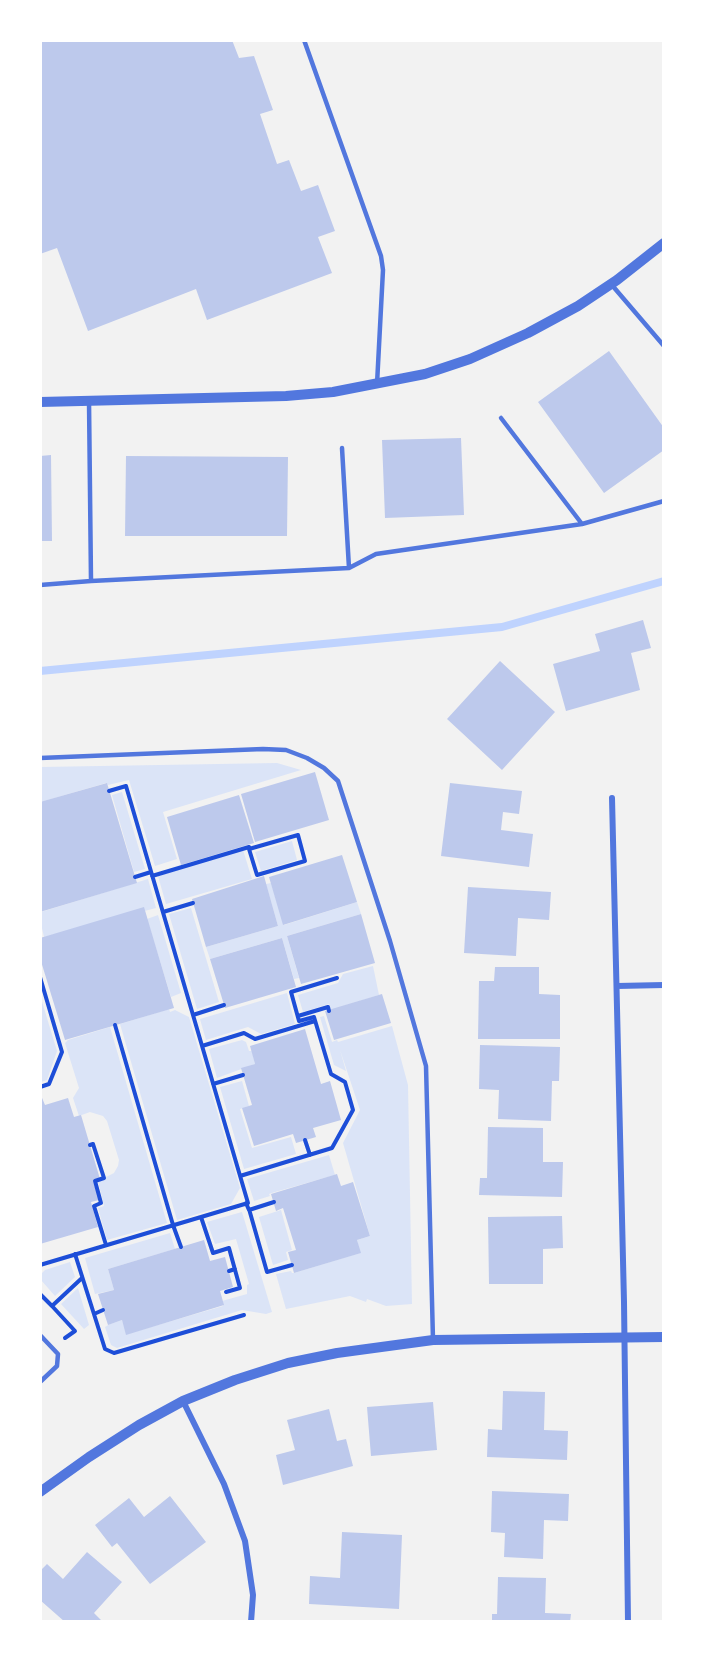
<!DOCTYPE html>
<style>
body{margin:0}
#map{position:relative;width:704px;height:1662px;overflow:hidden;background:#f2f2f2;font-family:"Varela Round",sans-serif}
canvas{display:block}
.frame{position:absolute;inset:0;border:42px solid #fff;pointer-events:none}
</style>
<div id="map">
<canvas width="704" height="1662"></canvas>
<div class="frame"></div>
</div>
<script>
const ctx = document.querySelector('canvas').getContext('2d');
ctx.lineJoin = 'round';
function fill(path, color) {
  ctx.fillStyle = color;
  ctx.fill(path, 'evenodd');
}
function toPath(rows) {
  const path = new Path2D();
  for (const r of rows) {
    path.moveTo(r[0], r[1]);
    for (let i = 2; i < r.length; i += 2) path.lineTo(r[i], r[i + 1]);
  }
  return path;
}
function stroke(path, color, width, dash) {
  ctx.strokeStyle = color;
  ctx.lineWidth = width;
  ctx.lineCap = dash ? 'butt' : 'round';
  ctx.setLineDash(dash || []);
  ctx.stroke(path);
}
const green = toPath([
 [277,763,301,770,163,812,177,859,155,866,129,780,108,785,106,783,41,802,41,767],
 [122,792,145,869,134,872,112,795],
 [292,841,297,860,261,871,255,852],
 [243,850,252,879,166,904,158,876],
 [148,879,156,908,44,937,41,924,41,912],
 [271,883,284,925,357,902,361,914,287,936,299,978,294,979,282,938,210,959,206,947,278,926,266,884],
 [191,908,219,1002,197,1009,169,914],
 [158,915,181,993,171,997,147,919],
 [373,966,379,995,334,1009,330,1009,329,1004,303,1012,298,995,338,983,343,974],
 [287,993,295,1024,261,1034,248,1027,206,1040,200,1019],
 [40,995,57,1051,47,1080,41,1082],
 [169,1009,170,1012,175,1010,189,1017,240,1188,231,1204,177,1220,120,1024],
 [324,1016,332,1042,337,1040,338,1042,392,1026,408,1085,412,1304,386,1306,367,1299,366,1302,350,1296,286,1309,276,1274,291,1271,292,1273,294,1273,360,1253,357,1240,370,1236,343,1143,360,1110,340,1050,346,1071,334,1065,320,1017],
 [110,1027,167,1223,107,1240,98,1208,104,1206,98,1181,114,1173,118,1166,119,1160,107,1121,103,1116,90,1112,79,1116,73,1098,79,1088,65,1043,68,1040],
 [242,1040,246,1042,249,1051,252,1051,255,1064,217,1078,209,1049],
 [242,1081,249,1106,240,1109,252,1148,291,1137,296,1154,244,1169,220,1087],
 [329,1155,335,1175,275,1192,269,1194,270,1196,254,1201,247,1179],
 [281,1210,292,1250,286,1252,288,1260,273,1265,259,1217],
 [242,1212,272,1312,266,1314,242,1310,117,1348,111,1345,105,1327,110,1324,122,1320,127,1334,223,1306,222,1301,247,1294,247,1285,249,1284,236,1239,215,1244,207,1222],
 [170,1233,175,1249,108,1269,114,1290,95,1294,85,1258],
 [70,1262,75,1277,55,1296,41,1280,41,1274,45,1270],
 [78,1288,89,1325,84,1329,61,1304]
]);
const stream = toPath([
 [40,671,502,627,664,581]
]);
const building = toPath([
 [40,40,232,40,239,58,254,56,273,110,260,114,277,164,289,160,301,191,318,185,335,231,318,237,332,273,207,320,196,289,88,331,57,248,40,254],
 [609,351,664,428,664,450,604,493,538,402],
 [461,438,464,515,385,518,382,440],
 [51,455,52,541,40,541,40,456],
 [126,456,288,457,287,536,125,536],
 [643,620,651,648,631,653,640,690,566,711,553,664,600,651,595,634],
 [500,661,555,712,502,770,447,719],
 [315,772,329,820,255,842,241,794],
 [107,783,137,883,40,912,40,802],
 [450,783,522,791,519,814,503,812,501,830,533,834,529,867,441,856],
 [239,795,254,843,181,865,167,817],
 [342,855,357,902,283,925,269,877],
 [264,876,278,926,206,947,192,899],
 [468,887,551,892,549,920,518,918,516,956,464,953],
 [144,907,174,1008,65,1040,40,958,40,938],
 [361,914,375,963,301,984,287,936],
 [282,938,296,987,225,1008,210,959],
 [495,967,539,967,539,994,560,995,560,1039,478,1039,479,981,494,981],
 [382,994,391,1023,334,1040,325,1011],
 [305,1029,321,1084,330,1081,341,1120,313,1128,316,1137,296,1143,293,1134,254,1146,242,1108,252,1105,241,1068,255,1064,250,1046],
 [480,1045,560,1047,559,1081,552,1081,551,1121,498,1119,499,1090,479,1089],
 [40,1093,45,1105,68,1098,74,1117,81,1115,100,1179,93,1181,99,1200,91,1202,98,1227,40,1244],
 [488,1127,543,1128,543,1162,563,1162,562,1197,479,1195,480,1178,487,1178],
 [337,1174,341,1186,353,1182,370,1236,357,1240,361,1253,294,1273,288,1252,296,1250,283,1208,276,1211,271,1194],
 [562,1216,563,1248,543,1249,543,1284,489,1284,488,1217],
 [204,1240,210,1261,225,1257,233,1287,220,1291,224,1305,126,1335,122,1320,108,1325,98,1294,114,1290,108,1269],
 [503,1391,545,1392,544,1430,568,1431,567,1460,487,1457,488,1429,502,1430],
 [433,1402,437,1450,371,1456,367,1407],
 [329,1409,337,1441,346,1439,353,1466,283,1485,276,1455,295,1450,287,1420],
 [492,1491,569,1494,568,1521,544,1520,543,1559,504,1557,505,1533,491,1532],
 [170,1496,206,1542,150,1584,117,1543,112,1547,95,1525,129,1498,144,1517],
 [342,1532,402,1535,399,1609,309,1604,310,1576,340,1578],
 [87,1552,122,1582,94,1613,103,1622,65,1622,40,1600,40,1571,47,1564,63,1579],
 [498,1577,546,1578,545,1613,571,1614,570,1622,492,1622,492,1614,497,1614]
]);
const path = toPath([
 [298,835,305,861,257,875,249,849,298,835],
 [152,876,249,847,249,849],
 [135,877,151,872],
 [163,912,193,903],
 [40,977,62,1052,49,1084,40,1087],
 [193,1015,224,1005],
 [298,1016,328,1007,329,1011],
 [115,1025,173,1225,181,1247],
 [202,1046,244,1033,255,1039,315,1021],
 [213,1084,243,1075],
 [305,1140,310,1155],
 [90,1145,93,1144,104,1178,95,1181,101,1203,94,1206,106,1245],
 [240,1176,332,1148,353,1110,345,1082,331,1074,314,1017,299,1021,291,992,337,978],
 [246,1203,249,1210,274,1202],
 [249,1209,267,1272,292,1265],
 [201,1217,213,1253,229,1248,240,1288,226,1292],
 [75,1254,105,1349,114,1353,244,1315],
 [40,1265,248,1203,126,786,109,791],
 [229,1271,235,1269],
 [40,1294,52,1306,82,1278],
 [52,1306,75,1331,65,1338],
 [94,1314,103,1310]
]);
const service = toPath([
 [304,40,381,256,383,270,377,384],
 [611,284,664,346],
 [582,524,664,501],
 [349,568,376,554,582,524,501,418],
 [91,581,349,568,342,448],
 [40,585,91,581,89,401],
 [40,758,263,749,286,750,307,758,324,768,338,781,390,941,426,1066,433,1340],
 [40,1335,58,1354,57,1366,40,1382]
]);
const minor = toPath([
 [612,798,624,1302,628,1622],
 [617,986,664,985],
 [183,1401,224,1484,245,1541,253,1595,251,1622]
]);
const tertiary = toPath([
 [40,402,286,396,333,392,425,374,470,359,528,333,578,306,617,280,664,243],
 [40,1492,89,1457,139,1425,183,1401,235,1380,288,1363,337,1353,433,1340,664,1337]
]);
fill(green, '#dbe4f7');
stroke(stream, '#bfd3fe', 8);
fill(building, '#bdc9ec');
stroke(path, '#1d4ed8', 4);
stroke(service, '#5277de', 4.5);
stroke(minor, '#5277de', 6);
stroke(tertiary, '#5277de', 10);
</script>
